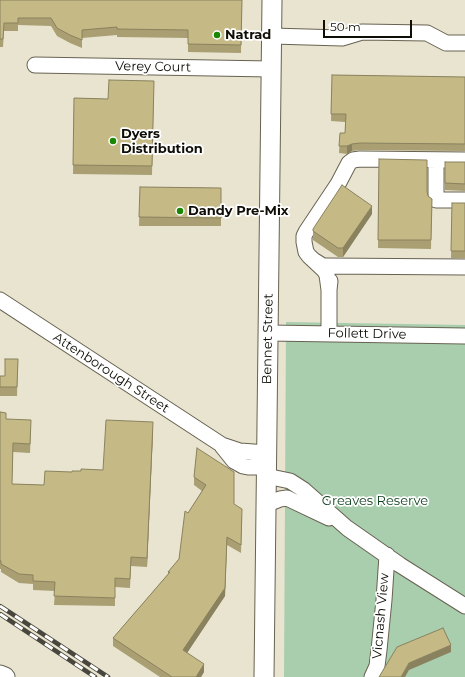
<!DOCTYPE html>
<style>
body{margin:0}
#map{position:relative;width:465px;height:677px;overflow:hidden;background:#e9e4d0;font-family:Montserrat,sans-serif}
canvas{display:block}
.scale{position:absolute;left:323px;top:20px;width:89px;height:18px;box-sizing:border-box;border:2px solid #0e0d06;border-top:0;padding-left:5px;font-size:12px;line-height:14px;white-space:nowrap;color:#0e0d06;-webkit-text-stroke:3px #fff;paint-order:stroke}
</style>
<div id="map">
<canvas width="465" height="677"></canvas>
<div class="scale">50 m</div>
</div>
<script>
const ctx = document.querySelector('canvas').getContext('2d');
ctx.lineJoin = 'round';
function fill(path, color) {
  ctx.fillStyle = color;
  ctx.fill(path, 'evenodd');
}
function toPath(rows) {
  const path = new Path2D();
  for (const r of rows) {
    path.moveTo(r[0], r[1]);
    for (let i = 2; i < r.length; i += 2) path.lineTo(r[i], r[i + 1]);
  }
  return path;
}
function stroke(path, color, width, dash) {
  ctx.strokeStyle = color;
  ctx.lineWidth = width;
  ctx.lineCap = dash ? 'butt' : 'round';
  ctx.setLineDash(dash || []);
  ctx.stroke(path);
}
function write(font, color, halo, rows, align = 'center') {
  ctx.font = font + ' Montserrat,sans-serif';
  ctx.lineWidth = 3.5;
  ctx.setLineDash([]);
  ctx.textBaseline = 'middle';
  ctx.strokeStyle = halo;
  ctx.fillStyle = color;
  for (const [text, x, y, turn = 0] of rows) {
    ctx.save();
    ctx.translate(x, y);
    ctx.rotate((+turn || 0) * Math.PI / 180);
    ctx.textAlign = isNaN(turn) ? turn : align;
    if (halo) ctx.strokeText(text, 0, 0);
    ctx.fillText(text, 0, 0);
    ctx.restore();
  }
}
const green = toPath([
 [286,322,465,325,465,677,284,677]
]);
const minor = toPath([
 [272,36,342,38,362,32,427,33,446,43,465,43],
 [35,65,271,69],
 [436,160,436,200,465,200],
 [315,261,323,266,326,266,465,267],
 [329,290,327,275,324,270,309,256,306,252,304,242,304,236,306,232,338,184,349,163,353,160,360,159,465,160],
 [0,300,222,445,240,451,267,453],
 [268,333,465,336],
 [329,334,329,290,330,281],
 [222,446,234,461,243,466,248,467,266,467],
 [266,476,290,481,304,490,347,528,400,565,465,606],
 [265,505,280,499,287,498,291,500,329,518],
 [372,677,377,666,379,650,384,600,387,555]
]);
const major = toPath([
 [0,675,5,677],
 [264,677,272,0]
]);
const rail = toPath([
 [0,606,108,677],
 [0,614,95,677]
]);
const wall = toPath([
 [0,0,242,0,241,53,188,52,188,38,117,37,117,35,82,38,82,48,70,43,57,36,51,26,18,25,18,31,4,31,3,47,0,47],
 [332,75,465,77,465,151,360,150,352,151,347,154,339,153,340,133,345,133,345,122,331,121],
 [154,81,152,175,73,174,74,98,108,99],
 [379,159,427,191,428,196,432,199,431,249,378,248],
 [445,162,465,162,465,191,445,190],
 [140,187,221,188,221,226,139,226],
 [452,203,465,203,465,258,451,258],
 [372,214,343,257,338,257,313,240,313,229],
 [18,359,17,396,0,396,0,376,5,376],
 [0,412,6,419,31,429,30,453,13,452,12,484,44,485,72,472,81,471,103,470,153,431,147,567,131,566,130,588,115,587,115,606,54,605,55,591,33,590,33,584,19,583,1,572,1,569,0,569],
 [197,448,234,504,242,517,241,553,227,545,225,596,187,653,204,672,201,677,160,677,113,646,113,638,168,574,168,572,179,559,188,513,202,491,194,485,194,477]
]);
const shadedWall = toPath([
 [352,144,352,151,347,154,347,146],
 [372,206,372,214,343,257,343,248],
 [153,422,153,431,147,567,147,558],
 [227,537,225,596,183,659,183,650],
 [451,645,451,652,409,670,405,677,401,677,409,663],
 [204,664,204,672,201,677,196,677]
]);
const building = toPath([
 [0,0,242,0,241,45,188,44,188,30,117,29,117,27,82,30,82,40,70,35,57,28,51,18,18,18,18,23,4,23,3,39,0,39,0,0],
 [332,75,465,77,465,144,360,143,352,144,347,146,339,146,340,133,345,133,346,114,331,114,332,75],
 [109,80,154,81,152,166,73,165,74,98,108,99,109,80],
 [379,159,427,160,427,191,428,196,432,199,431,240,378,240,379,159],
 [445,162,465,162,465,184,445,183,445,162],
 [342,185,372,206,343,248,338,248,313,231,313,229,342,185],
 [140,187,221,188,221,218,139,217,140,187],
 [452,203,465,203,465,251,451,251,452,203],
 [5,359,18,359,17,387,0,387,0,376,5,376,5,359],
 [0,412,6,413,6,419,31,420,30,444,13,443,12,484,44,485,45,471,72,472,72,471,81,471,81,469,103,470,106,420,153,422,147,558,131,557,130,579,115,578,115,598,54,596,55,582,33,581,33,575,19,574,1,564,1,561,0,560,0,412],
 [197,448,234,472,234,504,242,509,241,545,227,537,225,588,183,650,204,664,196,677,172,677,113,638,170,572,168,572,179,559,185,511,188,513,206,485,194,477,197,448],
 [443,628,451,645,409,663,401,677,379,677,397,647,443,628]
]);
const markers = [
 [217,35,4,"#198700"],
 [113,141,4,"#198700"],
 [180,211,4,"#198700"]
];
const poiNames = [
 ["Natrad",225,35],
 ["Dyers",121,134],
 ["Distribution",121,149],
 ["Dandy Pre-Mix",188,211]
];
const streetNames = [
 ["Verey Court",153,67,1],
 ["Follett Drive",367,334,1],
 ["Bennet Street",268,339,-89],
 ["Attenborough Street",111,373,33],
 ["Vicnash View",381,616,-85]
];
const parkNames = [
 ["Greaves Reserve",375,501]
];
fill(green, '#a9ceae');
stroke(minor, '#676251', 17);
stroke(major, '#676251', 21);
stroke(minor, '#fff', 15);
stroke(major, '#fff', 19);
stroke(rail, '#49473d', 4.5);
stroke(rail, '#fff', 3, [9]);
fill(wall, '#a99f73');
fill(shadedWall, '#8a825e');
fill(building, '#c5b986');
stroke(building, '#8a825e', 1);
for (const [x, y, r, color] of markers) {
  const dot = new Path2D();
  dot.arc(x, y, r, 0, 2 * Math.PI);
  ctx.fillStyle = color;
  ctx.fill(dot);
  stroke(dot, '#fff', 1.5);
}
write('bold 13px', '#0e0d06', '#fff', poiNames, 'left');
write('13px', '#0e0d06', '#fff', streetNames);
write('13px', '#0b3c19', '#fff', parkNames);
</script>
